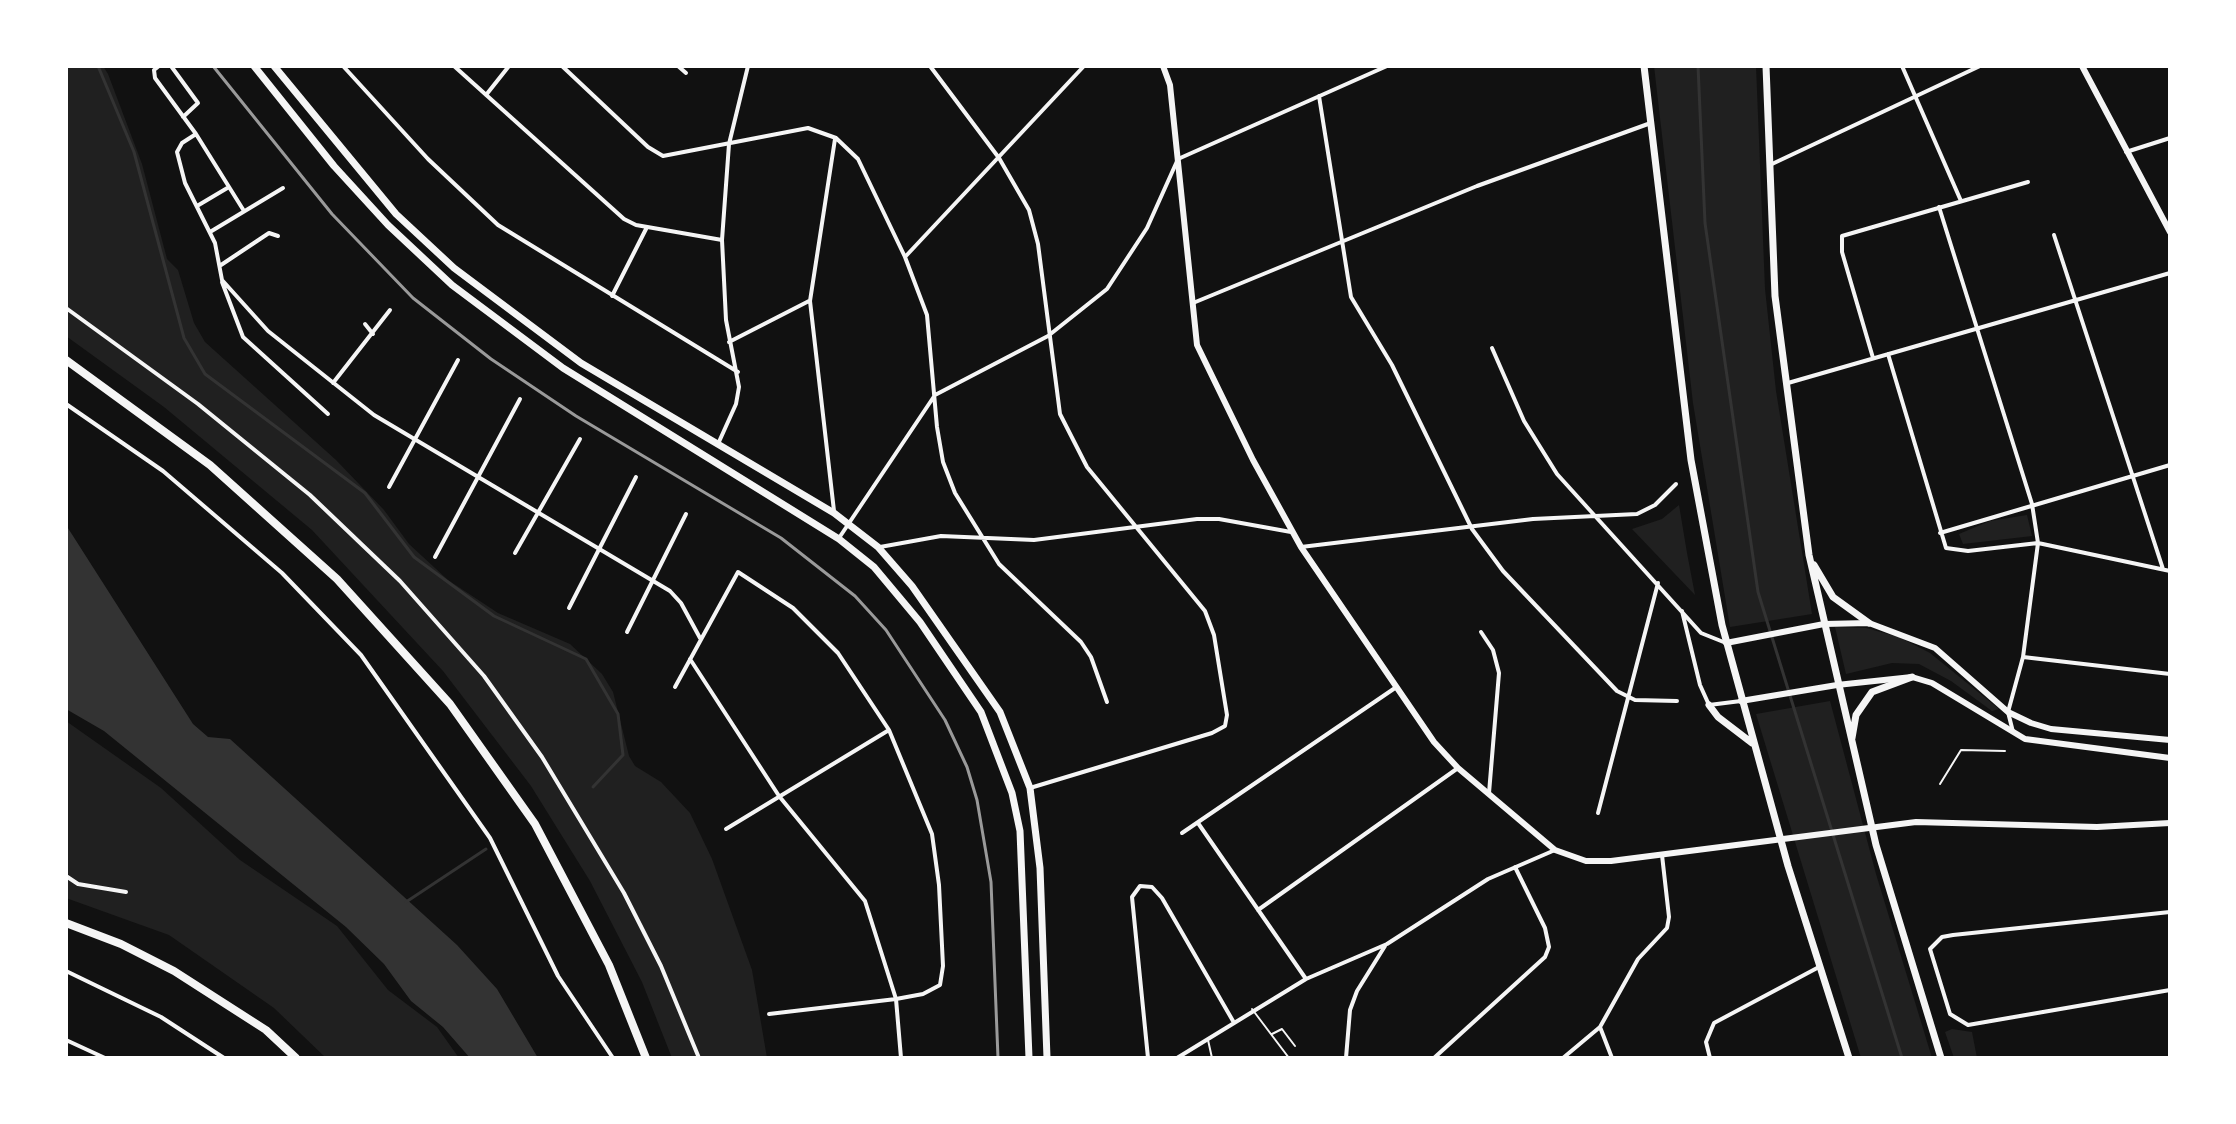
<!DOCTYPE html>
<style>
body{margin:0}
#map{position:relative;width:2236px;height:1124px;overflow:hidden;background:#111;font-family:"Work Sans",sans-serif}
canvas{display:block}
.frame{position:absolute;inset:0;border:68px solid #fff;pointer-events:none}
</style>
<div id="map">
<canvas width="2236" height="1124"></canvas>
<div class="frame"></div>
</div>
<script>
const ctx = document.querySelector('canvas').getContext('2d');
ctx.lineJoin = 'round';
function fill(path, color) {
  ctx.fillStyle = color;
  ctx.fill(path, 'evenodd');
}
function toPath(rows) {
  const path = new Path2D();
  for (const r of rows) {
    path.moveTo(r[0], r[1]);
    for (let i = 2; i < r.length; i += 2) path.lineTo(r[i], r[i + 1]);
  }
  return path;
}
function stroke(path, color, width, dash) {
  ctx.strokeStyle = color;
  ctx.lineWidth = width;
  ctx.lineCap = dash ? 'butt' : 'round';
  ctx.setLineDash(dash || []);
  ctx.stroke(path);
}
const green = toPath([
 [66,66,103,66,108,74,142,164,167,259,178,270,194,323,205,342,336,460,384,510,409,544,448,580,498,613,570,644,602,674,613,692,629,756,635,766,661,782,690,813,712,859,752,970,767,1058,672,1058,642,982,590,881,531,786,443,671,312,530,164,407,66,336],
 [1654,66,1756,66,1765,289,1776,391,1812,614,1730,627,1693,403],
 [1679,505,1687,553,1695,595,1632,529,1662,519],
 [2027,515,2032,536,1963,544,1959,534,1990,521],
 [1835,627,1866,628,1899,637,1930,653,1999,709,1992,711,1951,681,1919,664,1892,663,1846,674],
 [1830,701,1876,874,1932,1058,1861,1058,1756,714],
 [66,721,161,788,240,860,337,926,388,990,437,1027,459,1058,326,1058,274,1008,169,935,66,898],
 [1952,1029,1972,1032,1977,1058,1954,1058,1945,1032]
]);
const water = toPath([
 [66,525,193,724,208,737,230,739,457,945,497,989,538,1058,470,1058,443,1027,411,1001,384,964,346,927,104,731,66,709]
]);
const stream = toPath([
 [98,66,134,152,184,338,205,374,365,493,414,557,494,616,586,659,618,714,623,755,593,787],
 [1698,66,1705,223,1758,592,1902,1058],
 [406,902,486,849]
]);
const service = toPath([
 [1940,784,1961,750,2005,751],
 [1252,1009,1289,1058],
 [1272,1034,1282,1029,1295,1046],
 [1208,1040,1212,1058]
]);
const minor = toPath([
 [159,66,154,70,155,78,196,134,244,211],
 [171,66,198,103,183,117],
 [343,66,428,159,498,225,738,372],
 [454,66,624,219,636,225,722,240],
 [562,66,648,147,663,156,808,128,836,138,858,159,905,257,927,315,937,427,943,462,955,493,999,564,1081,642,1091,657,1107,702],
 [678,66,686,73],
 [930,66,999,158,1029,210,1038,244,1060,414,1087,467,1205,611,1214,635,1227,715,1225,726,1212,733,1030,788],
 [1902,66,1961,201],
 [486,95,509,66],
 [1319,96,1351,297,1392,365,1472,529,1503,571,1617,691,1635,700,1677,701],
 [196,134,182,143,177,152,185,183,215,243,222,280,268,331,374,415,670,591,681,603,700,638],
 [2126,152,2170,138],
 [1772,164,1980,66],
 [197,206,229,187],
 [1939,207,2032,504,2038,543,2023,657,2008,712,2013,732],
 [210,232,283,188],
 [2054,235,2163,569],
 [905,257,1084,66],
 [221,265,269,233,278,236],
 [222,282,243,337,328,414],
 [612,296,647,227],
 [1193,303,1477,186,1648,124],
 [66,308,198,404,310,495,400,581,484,676,542,757,624,893,661,966,699,1058],
 [365,324,373,334],
 [729,342,809,301],
 [1492,348,1524,421,1557,474,1701,633,1726,643],
 [1888,354,1946,548,1968,551,2038,543,2170,571],
 [1873,358,1842,252,1842,236,2028,182],
 [333,383,390,310],
 [1788,383,2170,273],
 [66,404,163,471,282,573,361,655,490,838,558,976,613,1058],
 [718,444,736,404,739,387,726,320,722,240,729,144,748,66],
 [389,487,458,360],
 [834,511,810,301,835,139],
 [1940,533,2170,465],
 [839,538,935,395,1048,336,1107,289,1147,228,1178,159,1387,66],
 [880,547,941,536,1034,540,1197,519,1219,519,1291,532],
 [1301,547,1533,519,1637,514,1655,505,1676,484],
 [515,553,580,439],
 [435,557,520,399],
 [569,608,636,477],
 [1682,611,1700,685,1709,705,1741,701],
 [627,632,686,514],
 [1481,632,1493,650,1499,673,1489,793],
 [2023,657,2170,674],
 [690,659,779,796,865,901,896,999,901,1058],
 [675,687,738,572,793,608,838,653,889,730,932,834,939,885,943,966,940,985,923,994,896,999,769,1014],
 [1598,813,1658,583],
 [1198,823,1306,979],
 [726,829,889,730],
 [1182,833,1395,688],
 [66,876,78,884,126,892],
 [1258,910,1458,768],
 [2170,912,1953,935,1942,937,1930,949,1950,1014,1968,1025,2170,990],
 [66,971,161,1017,224,1058],
 [1600,1027,1612,1058],
 [66,1040,105,1058],
 [1148,1058,1132,897,1140,886,1152,887,1162,898,1233,1021],
 [1177,1058,1306,979,1387,944,1488,879,1555,850],
 [1346,1058,1350,1010,1357,991,1385,946],
 [1434,1058,1545,957,1549,947,1545,928,1515,867],
 [1563,1058,1600,1027,1638,959,1667,928,1669,917,1662,855],
 [1710,1058,1706,1042,1714,1023,1819,967]
]);
const tertiary = toPath([
 [2082,66,2170,232],
 [1726,643,1824,624,1869,623,1935,648,2008,712,2031,723,2051,729,2170,740],
 [1741,701,1837,685,1912,677,1932,683,2025,739,2170,758]
]);
const secondary = toPath([
 [1163,66,1170,85,1197,345,1253,460,1301,547,1434,742,1458,768,1555,850,1586,861,1611,861,1916,822,2097,827,2170,823]
]);
const primary = toPath([
 [254,66,334,166,388,225,452,285,563,368,839,539,874,567,920,622,981,712,1012,793,1020,831,1029,1058],
 [274,66,396,214,454,268,581,363,834,513,878,547,912,586,1000,712,1030,788,1040,868,1047,1058],
 [1644,66,1691,460,1722,625,1788,866,1849,1058],
 [1766,66,1775,296,1809,555,1876,845,1941,1058],
 [1814,565,1833,597,1869,623],
 [1709,705,1718,717,1752,743],
 [1852,738,1856,715,1872,692,1912,677]
]);
const motorway = toPath([
 [66,360,210,465,337,579,450,704,535,824,609,965,646,1058],
 [66,923,121,944,174,971,266,1030,296,1058]
]);
const rail = toPath([
 [213,66,332,214,413,298,491,359,576,416,781,538,855,596,886,630,945,720,967,767,977,800,991,882,998,1058]
]);
fill(green, '#202020');
fill(water, '#333');
stroke(stream, '#333', 3);
stroke(service, '#f5f5f5', 2);
stroke(minor, '#f5f5f5', 4);
stroke(tertiary, '#f5f5f5', 6);
stroke(secondary, '#f5f5f5', 6);
stroke(primary, '#f5f5f5', 7);
stroke(motorway, '#f5f5f5', 8);
stroke(rail, '#9a9a9a', 3);
</script>
